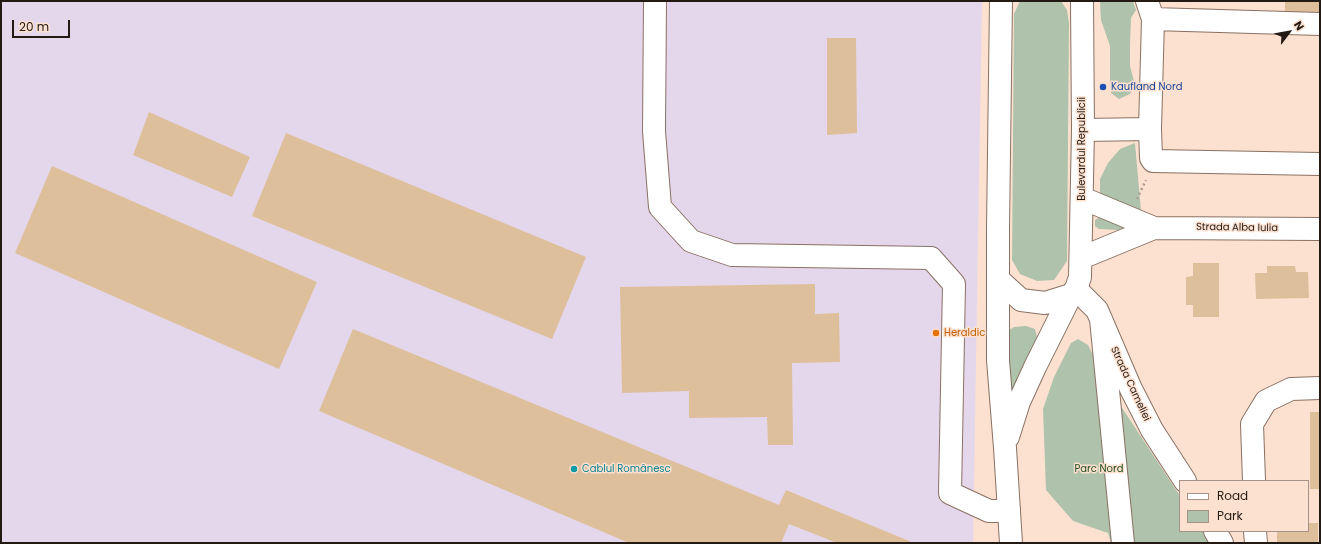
<!DOCTYPE html>
<meta charset="utf-8">
<style>
body{margin:0}
#map{position:relative;width:1321px;height:544px;overflow:hidden;background:#fce1d0;font-family:Poppins,sans-serif}
canvas{display:block}
.frame{position:absolute;inset:0;border:2px solid #231a14;pointer-events:none}
.legend{position:absolute;left:1179px;top:480px;width:130px;height:52px;box-sizing:border-box;background:#fce1d0;border:1px solid #a59185;margin:0;padding:5px 7px;list-style:none;font-size:12px;color:#231a14}
.legend li{display:flex;align-items:center;gap:8px;height:20px}
.legend b{width:20px;border:1px solid #a59185}
.north{position:absolute;left:1269px;top:12px;width:40px;height:40px;-webkit-text-stroke:3px #fce1d0;paint-order:stroke;rotate:58deg;font-size:11px;font-weight:700;line-height:16px;text-align:center;color:#231a14}
.north::after{content:'';display:block;margin:auto;width:14px;height:18px;background:#231a14;clip-path:polygon(50% 0,100% 100%,50% 72%,0 100%)}
.scale{position:absolute;left:12px;top:20px;width:58px;height:18px;box-sizing:border-box;border:2px solid #231a14;border-top:0;padding-left:5px;font-size:12px;line-height:14px;white-space:nowrap;color:#231a14;-webkit-text-stroke:3px #fce1d0;paint-order:stroke}
</style>
<div id="map">
<canvas width="1321" height="544"></canvas>
<div class="frame"></div>
<ul class="legend">
<li><b style="height:5px;background:#fff"></b>Road</li>
<li><b style="height:11px;background:#afc2ac"></b>Park</li>
</ul>
<div class="north">N</div>
<div class="scale">20 m</div>
</div>
<script>
const ctx = document.querySelector('canvas').getContext('2d');
ctx.lineJoin = 'round';
function fill(path, color) {
  ctx.fillStyle = color;
  ctx.fill(path, 'evenodd');
}
function toPath(rows) {
  const path = new Path2D();
  for (const r of rows) {
    path.moveTo(r[0], r[1]);
    for (let i = 2; i < r.length; i += 2) path.lineTo(r[i], r[i + 1]);
  }
  return path;
}
function stroke(path, color, width, dash) {
  ctx.strokeStyle = color;
  ctx.lineWidth = width;
  ctx.lineCap = dash ? 'butt' : 'round';
  ctx.setLineDash(dash || []);
  ctx.stroke(path);
}
function write(font, color, halo, rows, align = 'center') {
  ctx.font = font + ' Poppins,sans-serif';
  ctx.lineWidth = 3;
  ctx.setLineDash([]);
  ctx.textBaseline = 'middle';
  ctx.strokeStyle = halo;
  ctx.fillStyle = color;
  for (const [text, x, y, turn = 0] of rows) {
    ctx.save();
    ctx.translate(x, y);
    ctx.rotate((+turn || 0) * Math.PI / 180);
    ctx.textAlign = isNaN(turn) ? turn : align;
    if (halo) ctx.strokeText(text, 0, 0);
    ctx.fillText(text, 0, 0);
    ctx.restore();
  }
}
const industrial = toPath([
 [1,1,982,1,973,543,1,543]
]);
const green = toPath([
 [1020,1,1061,1,1067,10,1069,23,1067,261,1054,280,1037,281,1020,274,1012,260,1014,14],
 [1101,1,1133,1,1136,10,1131,18,1130,45,1130,66,1135,85,1130,94,1119,99,1111,93,1110,82,1110,46,1101,20,1100,3],
 [1135,143,1141,211,1100,197,1100,179,1108,163,1120,149],
 [1100,217,1137,228,1118,230,1099,229,1095,226,1095,220],
 [1026,326,1035,329,1037,337,1008,401,1006,332,1014,327],
 [1078,339,1088,345,1115,397,1180,496,1180,531,1203,531,1211,543,1111,543,1108,533,1073,521,1046,490,1043,409,1054,377,1071,343]
]);
const building = toPath([
 [1285,1,1320,1,1320,14,1285,13],
 [827,38,856,38,857,133,827,135],
 [149,112,250,157,232,197,133,155],
 [286,133,586,257,552,339,252,216],
 [52,166,317,282,279,369,15,253],
 [1193,263,1219,263,1219,317,1193,317,1193,305,1186,305,1186,277,1193,276],
 [1267,266,1295,266,1296,272,1308,272,1309,298,1256,299,1255,273,1267,273],
 [815,284,815,314,839,313,840,362,792,363,793,445,768,445,767,417,689,418,689,391,622,393,620,287],
 [353,329,779,505,786,490,914,543,837,543,789,524,781,543,629,543,319,411],
 [1310,412,1320,412,1320,489,1310,489],
 [1308,523,1318,523,1318,543,1277,543,1277,531,1308,531]
]);
const path = toPath([
 [1137,199,1146,180]
]);
const minor = toPath([
 [655,1,654,131,660,207,691,241,732,255,931,258,954,284,950,493,989,511,1009,511],
 [1147,1,1153,19,1150,129,1151,158,1153,161,1320,164],
 [1153,19,1320,24],
 [1083,130,1150,129],
 [1154,228,1320,229],
 [1081,258,1154,228,1082,198],
 [1076,289,1097,310,1131,389,1152,430,1185,481],
 [1101,319,1123,543],
 [1254,481,1252,424,1266,401,1291,389,1320,388],
 [1215,531,1222,543],
 [1255,531,1256,543]
]);
const major = toPath([
 [1001,1,998,228,998,360,1005,448,1011,543],
 [998,279,1021,300,1045,303,1071,295],
 [1008,437,1019,402,1035,367,1071,295,1076,289,1080,277,1083,130,1082,1]
]);
const markers = [
 [1103,87,4,"#1a4fb4"],
 [936,333,4,"#e8710a"],
 [574,469,4,"#0f9aa8"]
];
const transitNames = [
 ["Kaufland Nord",1111,87]
];
const streetNames = [
 ["Bulevardul Republicii",1082,149,-90],
 ["Strada Alba Iulia",1237,228,1],
 ["Strada Cameliei",1130,384,65]
];
const foodNames = [
 ["Heraldic",944,333]
];
const cultureNames = [
 ["Cablul Românesc",582,469]
];
const parkNames = [
 ["Parc Nord",1099,469]
];
fill(industrial, '#e4d7eb');
fill(green, '#afc2ac');
fill(building, '#debf9c');
stroke(minor, '#897163', 24);
stroke(major, '#897163', 24);
stroke(path, '#b19d8f', 2.5, [2, 3]);
stroke(minor, '#fff', 22);
stroke(major, '#fff', 22);
for (const [x, y, r, color] of markers) {
  const dot = new Path2D();
  dot.arc(x, y, r, 0, 2 * Math.PI);
  ctx.fillStyle = color;
  ctx.fill(dot);
  stroke(dot, '#fce1d0', 1.5);
}
write('10px', '#164399', '#fce1d0', transitNames, 'left');
write('10px', '#231a14', '#fce1d0', streetNames);
write('10px', '#c56008', '#fce1d0', foodNames, 'left');
write('10px', '#0d838f', '#fce1d0', cultureNames, 'left');
write('10px', '#254e1e', '#fce1d0', parkNames);
</script>
